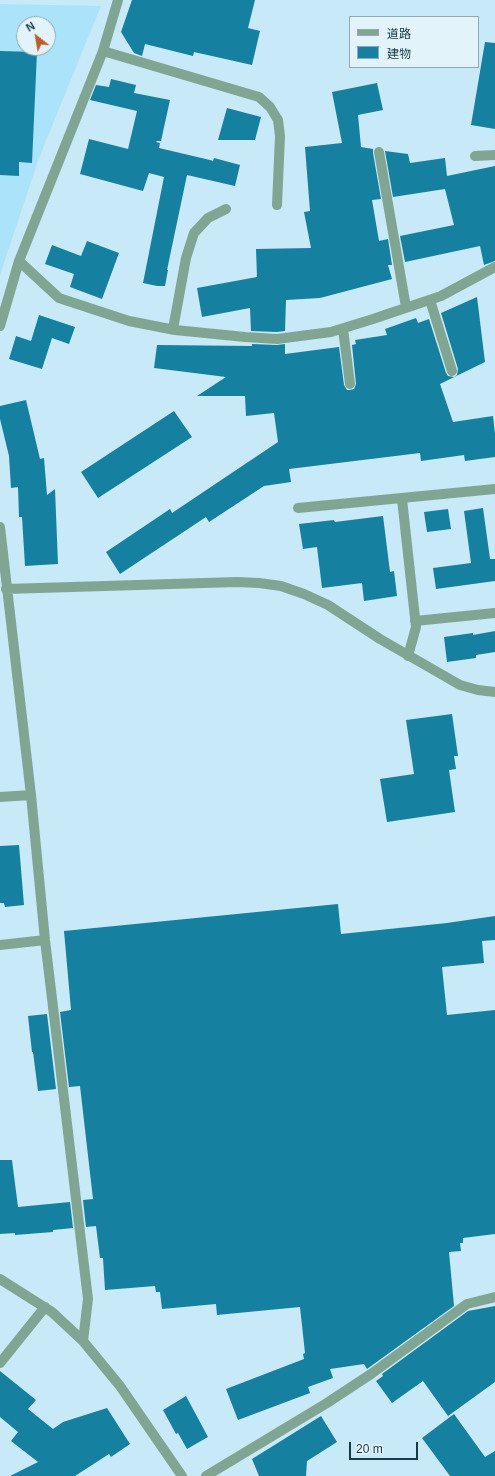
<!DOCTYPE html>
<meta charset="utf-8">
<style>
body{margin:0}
#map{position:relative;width:495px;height:1476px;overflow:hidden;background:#c8e9f7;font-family:Helvetica,"Noto Sans JP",sans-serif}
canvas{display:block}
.legend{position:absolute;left:349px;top:16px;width:130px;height:52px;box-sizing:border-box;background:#e3f3fa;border:1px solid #90a9b3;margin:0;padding:5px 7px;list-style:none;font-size:12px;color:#133b48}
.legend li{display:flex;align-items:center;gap:8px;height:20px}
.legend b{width:20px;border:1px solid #90a9b3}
.north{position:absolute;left:16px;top:16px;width:40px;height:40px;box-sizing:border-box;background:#e3f3fa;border:1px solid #90a9b3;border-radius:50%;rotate:329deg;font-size:11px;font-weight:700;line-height:16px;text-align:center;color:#133b48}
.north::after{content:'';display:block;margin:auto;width:14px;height:18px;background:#c15b2c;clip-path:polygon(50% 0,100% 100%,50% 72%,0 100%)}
.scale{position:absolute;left:349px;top:1442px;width:69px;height:18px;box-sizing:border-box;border:2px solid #133b48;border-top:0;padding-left:5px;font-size:12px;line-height:14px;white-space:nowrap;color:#133b48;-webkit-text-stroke:3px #e3f3fa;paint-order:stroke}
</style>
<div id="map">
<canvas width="495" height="1476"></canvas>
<ul class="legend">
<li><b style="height:5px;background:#80a693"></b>道路</li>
<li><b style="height:11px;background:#15809f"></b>建物</li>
</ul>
<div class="north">N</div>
<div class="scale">20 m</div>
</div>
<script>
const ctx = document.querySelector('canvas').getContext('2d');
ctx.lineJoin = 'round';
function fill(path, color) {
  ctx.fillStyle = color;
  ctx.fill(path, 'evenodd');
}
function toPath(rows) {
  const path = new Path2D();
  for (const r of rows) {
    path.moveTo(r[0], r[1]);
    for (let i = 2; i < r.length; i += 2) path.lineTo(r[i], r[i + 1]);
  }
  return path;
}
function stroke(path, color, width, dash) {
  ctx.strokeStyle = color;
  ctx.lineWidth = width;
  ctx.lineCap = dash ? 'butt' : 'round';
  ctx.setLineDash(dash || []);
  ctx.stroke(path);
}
const built = toPath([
 [0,4,101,6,39,158,0,275],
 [24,24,48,24,48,48,24,48]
]);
const building = toPath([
 [132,0,255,0,248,28,260,31,252,65,194,52,193,56,145,44,142,56,134,53,121,32],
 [485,42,495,43,495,129,471,125],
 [0,51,37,52,32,163,19,162,19,176,0,175],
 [111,79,136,85,134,93,170,100,161,141,157,141,156,142,160,143,159,148,210,160,213,161,214,158,240,165,235,186,187,175,167,270,168,270,165,286,157,286,143,283,164,177,149,173,143,191,80,174,89,139,128,149,137,111,90,100,96,85,109,87],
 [377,83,383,110,358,115,361,147,373,149,373,153,381,199,372,200,379,241,388,239,392,265,388,265,392,279,320,298,286,300,285,331,277,332,251,331,250,308,202,317,197,288,257,277,256,249,311,248,304,212,310,211,305,147,342,143,332,92],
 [227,108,261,117,255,140,218,140],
 [385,151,408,154,410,163,445,158,447,176,495,166,495,261,484,265,480,246,405,262,400,236,454,225,445,189,393,197],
 [87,241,119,253,102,299,70,287,74,274,45,264,52,245,81,256],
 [477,297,485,362,440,384,453,422,493,416,495,434,495,457,465,461,464,455,421,461,420,453,289,469,291,482,264,486,209,522,206,517,120,574,106,552,170,509,172,513,278,442,274,413,246,416,245,396,197,396,226,377,154,368,157,345,252,346,252,344,277,345,285,344,285,354,339,347,344,385,347,390,350,390,354,389,356,384,352,345,356,344,355,340,387,335,385,329,416,318,418,323,429,319,446,373,448,376,454,377,457,375,458,369,441,313],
 [39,315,75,327,69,344,52,338,42,369,9,359,16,336,31,341],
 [26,400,40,459,44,458,47,495,55,489,58,564,25,566,22,517,19,517,18,487,11,488,9,456,0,419,0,406],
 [174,411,192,437,98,498,81,472],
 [483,508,490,559,495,559,495,581,436,589,433,568,471,563,464,511],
 [448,509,451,529,427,532,424,512],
 [383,516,390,572,394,571,397,596,364,601,362,583,322,588,317,547,303,549,299,524,334,520,335,522],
 [495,631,495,652,476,655,476,658,447,662,444,637,473,633,473,635],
 [452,714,458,756,454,756,456,769,449,770,455,812,387,822,380,779,414,774,406,720],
 [19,845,24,905,5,907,4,903,0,903,0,846],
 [338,904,341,934,447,923,495,916,495,940,482,941,484,963,442,967,447,1015,495,1010,495,1234,463,1238,463,1243,460,1243,461,1251,449,1252,454,1306,367,1369,364,1364,330,1369,333,1378,308,1387,310,1393,238,1420,226,1389,304,1359,303,1354,305,1353,300,1307,217,1315,216,1304,162,1309,160,1292,156,1292,155,1286,105,1290,103,1258,100,1258,96,1226,86,1227,83,1200,93,1199,80,1086,69,1087,60,1012,71,1010,64,931],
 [47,1014,56,1089,38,1091,33,1052,32,1052,28,1016],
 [0,1160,12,1160,18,1207,70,1202,73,1228,53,1230,53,1232,15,1235,15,1233,0,1234],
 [495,1306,495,1382,448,1416,423,1381,392,1403,376,1381,383,1376,382,1374,468,1311],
 [0,1371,36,1400,28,1409,53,1429,63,1422,107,1408,130,1444,111,1457,109,1454,75,1476,10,1476,38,1462,11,1441,18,1432,0,1417],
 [186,1396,208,1437,187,1449,178,1433,176,1434,163,1410],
 [454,1414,485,1457,495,1451,495,1476,450,1476,422,1438],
 [321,1416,337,1442,307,1461,306,1476,259,1476,252,1459]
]);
const minor = toPath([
 [103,51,259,97,270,107,278,120,280,136,277,205],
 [379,152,406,307],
 [475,156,495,155],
 [19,261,59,298,129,321,175,330,245,337,277,339,331,332,373,319,441,296,495,267],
 [430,300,452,371],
 [0,326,19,261,103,51,118,0],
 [173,329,186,258,194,233,208,218,226,209],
 [343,329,350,384],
 [402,499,416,627,408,656],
 [298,508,495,489],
 [0,527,31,795,45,940,88,1299,83,1341],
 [6,589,237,582,259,583,281,586,304,594,328,605,380,639,460,685,478,690,495,692],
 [415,621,495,613],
 [0,797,31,795],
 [0,945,45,940],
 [0,1279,52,1312,83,1341,120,1386,182,1476],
 [0,1363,45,1307],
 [206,1476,327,1403,371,1374,467,1304,495,1297]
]);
fill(built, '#abe4fa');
fill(building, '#15809f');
stroke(minor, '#80a693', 10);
</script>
